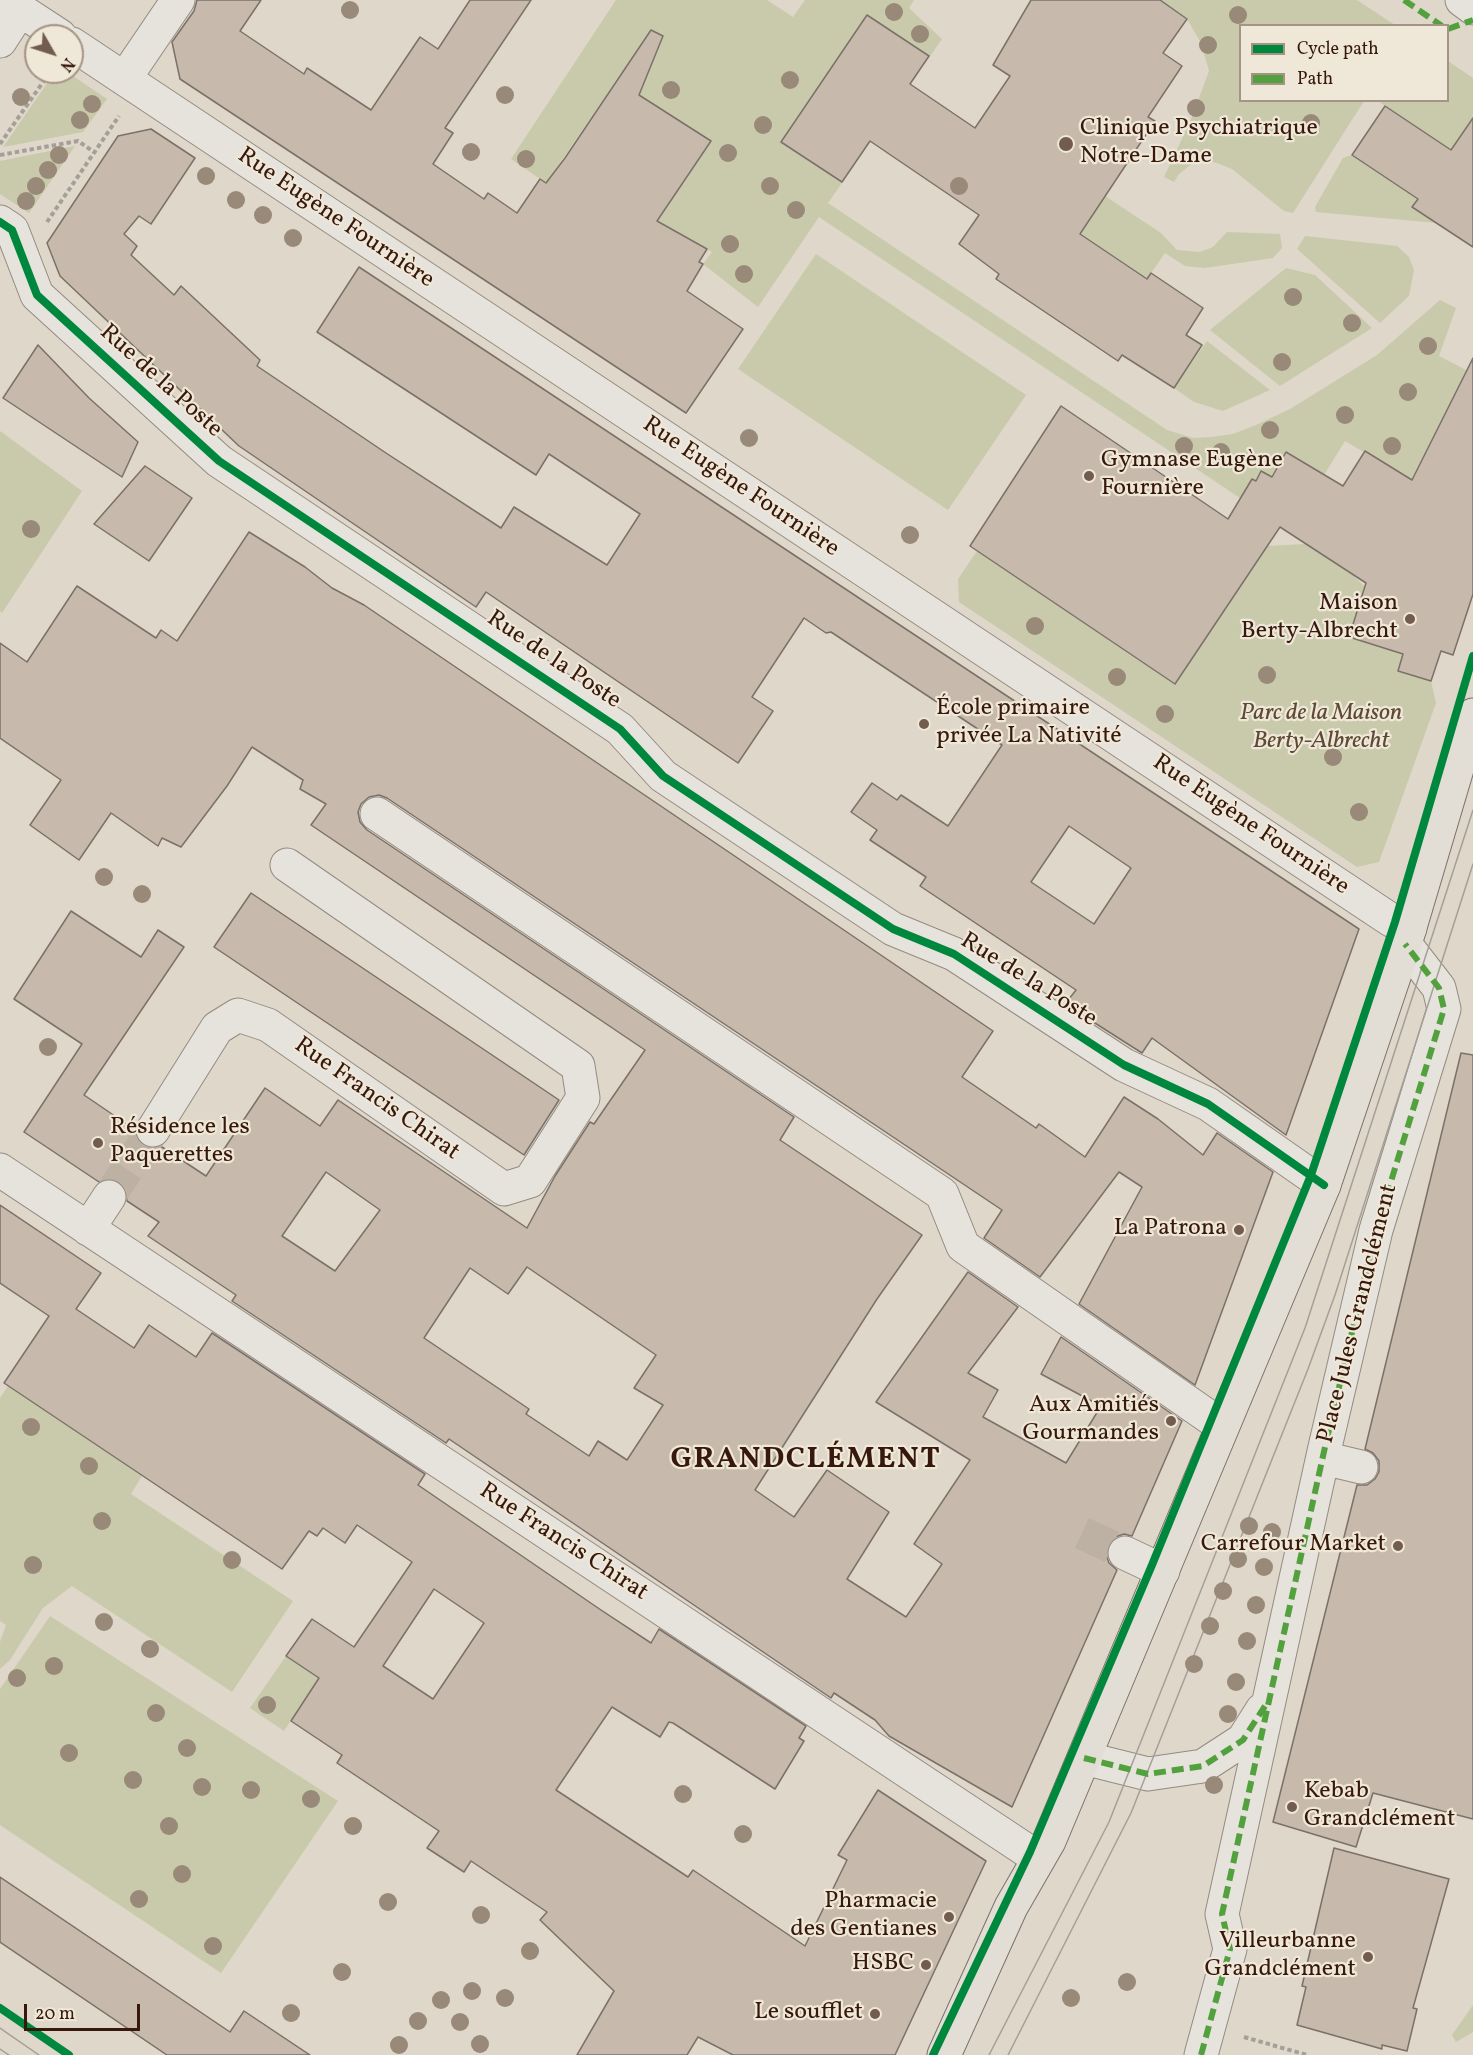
<!DOCTYPE html>
<meta charset="utf-8">
<style>
body{margin:0}
#map{position:relative;width:1473px;height:2055px;overflow:hidden;background:#dfd7c9;font-family:Vollkorn,serif}
canvas{display:block}
.legend{position:absolute;left:1239px;top:24px;width:210px;height:78px;box-sizing:border-box;background:#efe7d7;border:2px solid #a59486;margin:0;padding:8px 10px;list-style:none;font-size:18px;color:#37180d}
.legend li{display:flex;align-items:center;gap:12px;height:30px}
.legend b{width:30px;border:2px solid #a59486}
.north{position:absolute;left:24px;top:24px;width:60px;height:60px;box-sizing:border-box;background:#efe7d7;border:2px solid #a59486;border-radius:50%;rotate:129deg;font-size:16px;font-weight:700;line-height:24px;text-align:center;color:#37180d}
.north::after{content:'';display:block;margin:auto;width:21px;height:27px;background:#725b4f;clip-path:polygon(50% 0,100% 100%,50% 72%,0 100%)}
.scale{position:absolute;left:24px;top:2004px;width:116px;height:27px;box-sizing:border-box;border:3px solid #37180d;border-top:0;padding-left:8px;font-size:18px;line-height:21px;white-space:nowrap;color:#37180d;-webkit-text-stroke:4px #efe7d7;paint-order:stroke}
</style>
<div id="map">
<canvas width="1473" height="2055"></canvas>
<ul class="legend">
<li><b style="height:8px;background:#00873e"></b>Cycle path</li>
<li><b style="height:8px;background:#53a13e"></b>Path</li>
</ul>
<div class="north">N</div>
<div class="scale">20 m</div>
</div>
<script>
const ctx = document.querySelector('canvas').getContext('2d');
ctx.lineJoin = 'round';
function fill(path, color) {
  ctx.fillStyle = color;
  ctx.fill(path, 'evenodd');
}
function toPath(rows) {
  const path = new Path2D();
  for (const r of rows) {
    path.moveTo(r[0], r[1]);
    for (let i = 2; i < r.length; i += 2) path.lineTo(r[i], r[i + 1]);
  }
  return path;
}
function stroke(path, color, width, dash) {
  ctx.strokeStyle = color;
  ctx.lineWidth = width;
  ctx.lineCap = dash ? 'butt' : 'round';
  ctx.setLineDash(dash || []);
  ctx.stroke(path);
}
function write(font, color, halo, rows, align = 'center') {
  ctx.font = font + ' Vollkorn,serif';
  ctx.lineWidth = 4.5;
  ctx.setLineDash([]);
  ctx.textBaseline = 'middle';
  ctx.strokeStyle = halo;
  ctx.fillStyle = color;
  for (const [text, x, y, turn = 0] of rows) {
    ctx.save();
    ctx.translate(x, y);
    ctx.rotate((+turn || 0) * Math.PI / 180);
    ctx.textAlign = isNaN(turn) ? turn : align;
    if (halo) ctx.strokeText(text, 0, 0);
    ctx.fillText(text, 0, 0);
    ctx.restore();
  }
}
const green = toPath([
 [616,0,767,0,793,17,805,0,914,0,909,8,942,39,828,203,1167,430,1193,438,1211,437,1233,434,1256,425,1290,409,1377,355,1440,300,1456,308,1439,356,1466,370,1413,481,1345,441,1324,475,1287,452,1272,477,1261,471,1256,481,1252,479,1240,498,819,217,758,307,703,264,712,252,694,242,620,276,711,141,638,94,645,81,625,68,546,183,511,159],
 [1160,0,1357,0,1395,25,1240,26,1240,100,1364,101,1293,213,1284,211,1232,169,1217,163,1202,160,1193,163,1179,174,1174,182,1164,177,1190,122,1209,71,1201,43,1187,19],
 [1448,61,1473,78,1473,154,1456,143,1451,150,1378,101,1448,100],
 [55,72,67,72,107,99,83,132,3,147],
 [75,146,29,213,0,194,0,161],
 [1352,155,1418,199,1413,207,1437,223,1316,212,1315,207,1343,158],
 [1105,196,1161,233,1177,250,1200,252,1213,247,1227,232,1280,234,1282,248,1273,258,1205,268,1185,266,1165,253,1147,279,1080,234],
 [1305,236,1397,246,1409,257,1414,270,1409,296,1380,323,1297,249],
 [816,254,1026,395,948,510,738,369],
 [1286,268,1315,275,1372,328,1280,386,1210,330],
 [1207,341,1270,390,1223,411,1194,402,1174,388],
 [0,431,82,491,2,613,0,611],
 [1306,544,1353,575,1365,587,1349,637,1403,654,1399,671,1431,681,1436,703,1379,862,1357,867,959,602,958,579,977,551,1174,684,1267,546],
 [8,1386,142,1476,131,1494,293,1601,232,1692,72,1586,43,1608,10,1660,0,1669,0,1642,6,1625,0,1621,0,1398],
 [50,1616,338,1801,221,1973,0,1825,0,1689],
 [286,1656,319,1678,284,1731,250,1708],
 [1473,2005,1473,2032,1456,2042,1452,2035]
]);
const building = toPath([
 [197,0,261,0,240,31,304,74,307,68,371,110,420,37,438,49,470,0,531,0,445,128,453,133,433,164,484,199,488,193,517,213,540,179,546,183,565,158,651,30,663,36,639,95,711,141,657,221,707,249,699,262,703,264,687,291,743,329,686,413,180,79,172,42,194,11,197,0],
 [1031,0,1160,0,1187,19,1163,53,1182,66,1148,117,1155,121,1080,234,1147,279,1151,273,1203,308,1186,335,1202,345,1174,388,1122,355,1118,361,996,279,999,274,959,244,979,215,870,141,842,182,781,142,867,15,929,56,910,84,975,128,1010,76,993,65,1031,0],
 [1385,106,1451,150,1473,118,1473,247,1412,207,1418,199,1352,155,1385,106],
 [151,129,195,158,151,224,139,216,124,234,137,246,131,255,174,295,181,286,260,360,257,366,386,453,501,528,514,507,607,565,640,514,549,454,536,475,317,332,359,267,1359,929,1286,1135,1152,1038,1142,1053,1065,1004,1076,990,920,886,926,877,870,840,877,830,851,812,872,783,897,800,901,795,948,826,1002,745,831,632,826,633,804,618,752,697,773,711,738,763,486,592,476,607,239,446,60,276,47,243,118,136,151,129],
 [1069,826,1131,868,1094,924,1031,882,1069,826],
 [38,345,89,398,138,442,122,477,3,398,38,345],
 [1473,358,1473,594,1453,655,1441,651,1431,681,1398,671,1403,654,1349,637,1366,583,1280,527,1175,684,970,546,1061,406,1228,519,1252,479,1256,481,1261,471,1272,477,1286,452,1343,486,1365,451,1412,480,1473,358],
 [145,466,192,498,149,561,94,524,145,466],
 [249,532,305,567,332,588,364,605,993,1031,962,1077,1036,1128,1039,1124,1085,1157,1124,1097,1158,1119,1203,1155,1217,1133,1273,1172,1195,1385,1079,1304,1142,1187,1119,1172,1040,1277,984,1238,1002,1210,387,798,379,795,369,797,361,804,358,812,360,822,367,830,794,1117,780,1140,922,1235,877,1299,755,1490,794,1517,827,1470,889,1512,847,1579,906,1617,942,1564,914,1544,970,1460,876,1402,968,1272,1018,1307,968,1373,998,1390,983,1417,1066,1463,1101,1406,1041,1374,1061,1337,1182,1421,1132,1536,1124,1534,1115,1537,1108,1546,1106,1555,1109,1563,1117,1570,1012,1807,889,1736,875,1720,834,1693,831,1698,449,1439,446,1443,232,1301,236,1295,148,1236,159,1222,127,1201,126,1189,120,1182,109,1178,99,1182,24,1132,82,1044,14,999,71,911,141,957,158,930,184,947,84,1095,134,1129,136,1138,143,1146,152,1149,162,1147,206,1176,265,1088,320,1126,338,1100,527,1228,555,1176,590,1122,594,1124,645,1050,311,825,326,804,300,789,303,780,252,747,227,786,181,847,162,838,158,846,111,813,79,860,30,825,61,780,0,738,0,643,27,662,77,586,156,638,161,630,177,641,249,532],
 [326,1172,380,1210,335,1271,282,1236,326,1172],
 [527,1267,656,1355,634,1388,663,1405,627,1460,598,1441,589,1456,526,1414,529,1409,424,1338,470,1268,508,1294,527,1267],
 [251,893,559,1100,524,1155,214,947,251,893],
 [1461,1053,1473,1055,1473,1819,1373,1793,1356,1847,1273,1822,1357,1485,1367,1485,1375,1479,1379,1472,1379,1461,1373,1453,1365,1449,1461,1053],
 [0,1205,101,1273,76,1309,134,1348,149,1325,196,1357,212,1333,425,1474,418,1485,601,1610,651,1643,659,1629,806,1726,799,1738,804,1741,775,1789,673,1723,669,1722,660,1737,612,1707,556,1790,688,1877,693,1870,805,1946,847,1860,838,1855,878,1790,986,1861,895,2055,733,2055,698,2037,687,2055,577,2055,614,1991,540,1920,547,1912,471,1861,464,1872,427,1848,439,1831,337,1763,342,1755,291,1721,319,1678,286,1656,312,1619,354,1647,412,1562,357,1525,345,1543,323,1528,317,1536,309,1531,282,1569,4,1383,49,1316,0,1283,0,1205],
 [434,1589,484,1623,433,1699,383,1666,434,1589],
 [1334,1848,1449,1879,1413,2008,1417,2009,1407,2051,1382,2045,1382,2049,1297,2025,1306,1987,1302,1986,1334,1848],
 [0,1877,230,2032,244,2011,310,2055,167,2055,0,1942,0,1877]
]);
const minorTunnel = toPath([
 [109,1197,153,1130],
 [1082,1533,1125,1553]
]);
const path = toPath([
 [0,144,50,72],
 [0,155,78,141,94,152],
 [47,222,119,116],
 [1244,2037,1307,2055]
]);
const minor = toPath([
 [5,0,60,36],
 [1462,0,1473,8],
 [0,41,20,10],
 [72,44,1391,920,1410,928],
 [125,78,178,0],
 [0,222,12,230,37,295,219,461,620,729,663,776,893,929,954,954,1124,1065,1208,1104,1324,1185],
 [377,814,942,1194,963,1246,1222,1426],
 [153,1130,217,1028,238,1015,268,1025,504,1189,530,1181,583,1098,578,1066,287,865],
 [0,1170,1038,1858],
 [88,1229,109,1197],
 [1323,1458,1361,1467],
 [1125,1553,1163,1571],
 [1084,1758,1148,1774,1203,1766,1243,1740,1262,1710],
 [1201,2055,1230,1949,1222,1914,1325,1447,1376,1230,1444,1009,1439,988,1405,944]
]);
const major = toPath([
 [944,2055,1011,1907,1049,1841,1324,1185,1405,944,1473,715]
]);
const tram = toPath([
 [0,2028,39,2055],
 [0,2049,9,2055],
 [989,2055,1109,1822,1305,1328,1473,810],
 [1008,2055,1131,1813,1308,1369,1335,1295,1473,864]
]);
const quiet = toPath([
 [1404,0,1442,26],
 [1448,29,1473,20],
 [1084,1758,1148,1774,1203,1766,1243,1740,1265,1706],
 [1201,2055,1230,1949,1222,1914,1325,1447,1376,1230,1444,1009,1439,988,1405,944]
]);
const cycleway = toPath([
 [0,222,12,230,37,295,219,461,620,729,663,776,893,929,954,954,1124,1065,1208,1104,1324,1185],
 [0,2008,69,2055],
 [933,2055,1030,1852,1152,1565,1311,1175,1395,922,1473,656]
]);
const trees = [
 [350,10],
 [894,12],
 [1238,15],
 [920,34],
 [1208,45],
 [790,80],
 [671,90],
 [505,95],
 [21,97],
 [92,104],
 [1196,108],
 [80,120],
 [1311,123],
 [763,125],
 [471,152],
 [728,153],
 [59,155],
 [526,159],
 [48,170],
 [206,176],
 [36,186],
 [770,186],
 [959,186],
 [236,200],
 [26,201],
 [796,210],
 [263,215],
 [293,238],
 [730,244],
 [744,274],
 [1293,297],
 [1352,323],
 [1428,346],
 [1282,362],
 [1408,392],
 [1345,415],
 [1270,430],
 [749,438],
 [1184,446],
 [1392,446],
 [1221,452],
 [31,529],
 [910,535],
 [1035,626],
 [1267,675],
 [1117,677],
 [1165,714],
 [1333,757],
 [1359,812],
 [104,877],
 [142,894],
 [48,1047],
 [31,1427],
 [89,1466],
 [102,1521],
 [1249,1526],
 [1272,1532],
 [1238,1559],
 [232,1560],
 [33,1565],
 [1264,1567],
 [1223,1591],
 [1256,1605],
 [104,1622],
 [1210,1626],
 [1247,1641],
 [150,1649],
 [1194,1664],
 [54,1666],
 [17,1678],
 [1236,1682],
 [267,1705],
 [156,1713],
 [1228,1714],
 [187,1748],
 [69,1753],
 [133,1780],
 [1214,1785],
 [202,1787],
 [251,1790],
 [683,1794],
 [311,1799],
 [169,1826],
 [353,1826],
 [743,1834],
 [182,1874],
 [139,1899],
 [388,1902],
 [481,1915],
 [213,1946],
 [530,1951],
 [342,1972],
 [1127,1982],
 [472,1991],
 [505,1998],
 [1071,1998],
 [441,2000],
 [291,2013],
 [418,2021],
 [460,2022],
 [480,2044],
 [399,2045]
];
const markers = [
 [1066,144,8,"#725b4f"],
 [1089,476,6,"#725b4f"],
 [1410,619,6,"#725b4f"],
 [924,724,6,"#725b4f"],
 [98,1143,6,"#725b4f"],
 [1239,1230,6,"#725b4f"],
 [1171,1421,6,"#725b4f"],
 [1398,1546,6,"#725b4f"],
 [1292,1807,6,"#725b4f"],
 [949,1917,6,"#725b4f"],
 [1368,1957,6,"#725b4f"],
 [926,1965,6,"#725b4f"],
 [875,2014,6,"#725b4f"]
];
const poiNames = [
 ["Clinique Psychiatrique",1080,130,"left"],
 ["Notre-Dame",1080,158,"left"],
 ["Gymnase Eugène",1101,462,"left"],
 ["Fournière",1101,490,"left"],
 ["Maison",1398,605],
 ["Berty-Albrecht",1398,633],
 ["École primaire",936,710,"left"],
 ["privée La Nativité",936,738,"left"],
 ["Résidence les",110,1129,"left"],
 ["Paquerettes",110,1157,"left"],
 ["La Patrona",1227,1230],
 ["Aux Amitiés",1159,1407],
 ["Gourmandes",1159,1435],
 ["Carrefour Market",1386,1546],
 ["Kebab",1304,1793,"left"],
 ["Grandclément",1304,1821,"left"],
 ["Pharmacie",937,1903],
 ["des Gentianes",937,1931],
 ["Villeurbanne",1356,1943],
 ["Grandclément",1356,1971],
 ["HSBC",914,1965],
 ["Le soufflet",863,2014]
];
const streetNames = [
 ["Rue Eugène Fournière",335,219,34],
 ["Rue de la Poste",160,382,42],
 ["Rue Eugène Fournière",740,488,34],
 ["Rue de la Poste",553,661,34],
 ["Rue Eugène Fournière",1250,826,34],
 ["Rue de la Poste",1028,981,32],
 ["Rue Francis Chirat",376,1100,35],
 ["Place Jules Grandclément",1359,1314,-76],
 ["Rue Francis Chirat",563,1543,33]
];
const parkNames = [
 ["Parc de la Maison",1321,715],
 ["Berty-Albrecht",1321,743]
];
const districtNames = [
 ["GRANDCLÉMENT",806,1461]
];
fill(green, '#c8caab');
fill(building, '#c7baac');
stroke(building, '#7b7169', 1.5);
stroke(minorTunnel, '#bdb1a3', 33, [33, 16]);
stroke(minor, '#948b82', 35);
stroke(major, '#7b7169', 35);
stroke(path, '#a59f99', 4, [4.5, 3]);
stroke(minor, '#e6e2dc', 33);
stroke(major, '#e2ded6', 33);
stroke(tram, '#a59f99', 1.5);
stroke(quiet, '#53a13e', 6, [12, 6]);
stroke(cycleway, '#00873e', 8);
ctx.fillStyle = '#988978';
for (const [x, y] of trees) {
  ctx.beginPath();
  ctx.arc(x, y, 9, 0, 2 * Math.PI);
  ctx.fill();
}
for (const [x, y, r, color] of markers) {
  const dot = new Path2D();
  dot.arc(x, y, r, 0, 2 * Math.PI);
  ctx.fillStyle = color;
  ctx.fill(dot);
  stroke(dot, '#efe7d7', 2);
}
write('24px', '#37180d', '#efe7d7', poiNames, 'right');
write('24px', '#37180d', '#efe7d7', streetNames);
write('italic 24px', '#5d4a35', '#efe7d7', parkNames);
ctx.letterSpacing = '1.5px';
write('bold 30px', '#37180d', '#efe7d7', districtNames);
ctx.letterSpacing = '0px';
</script>
